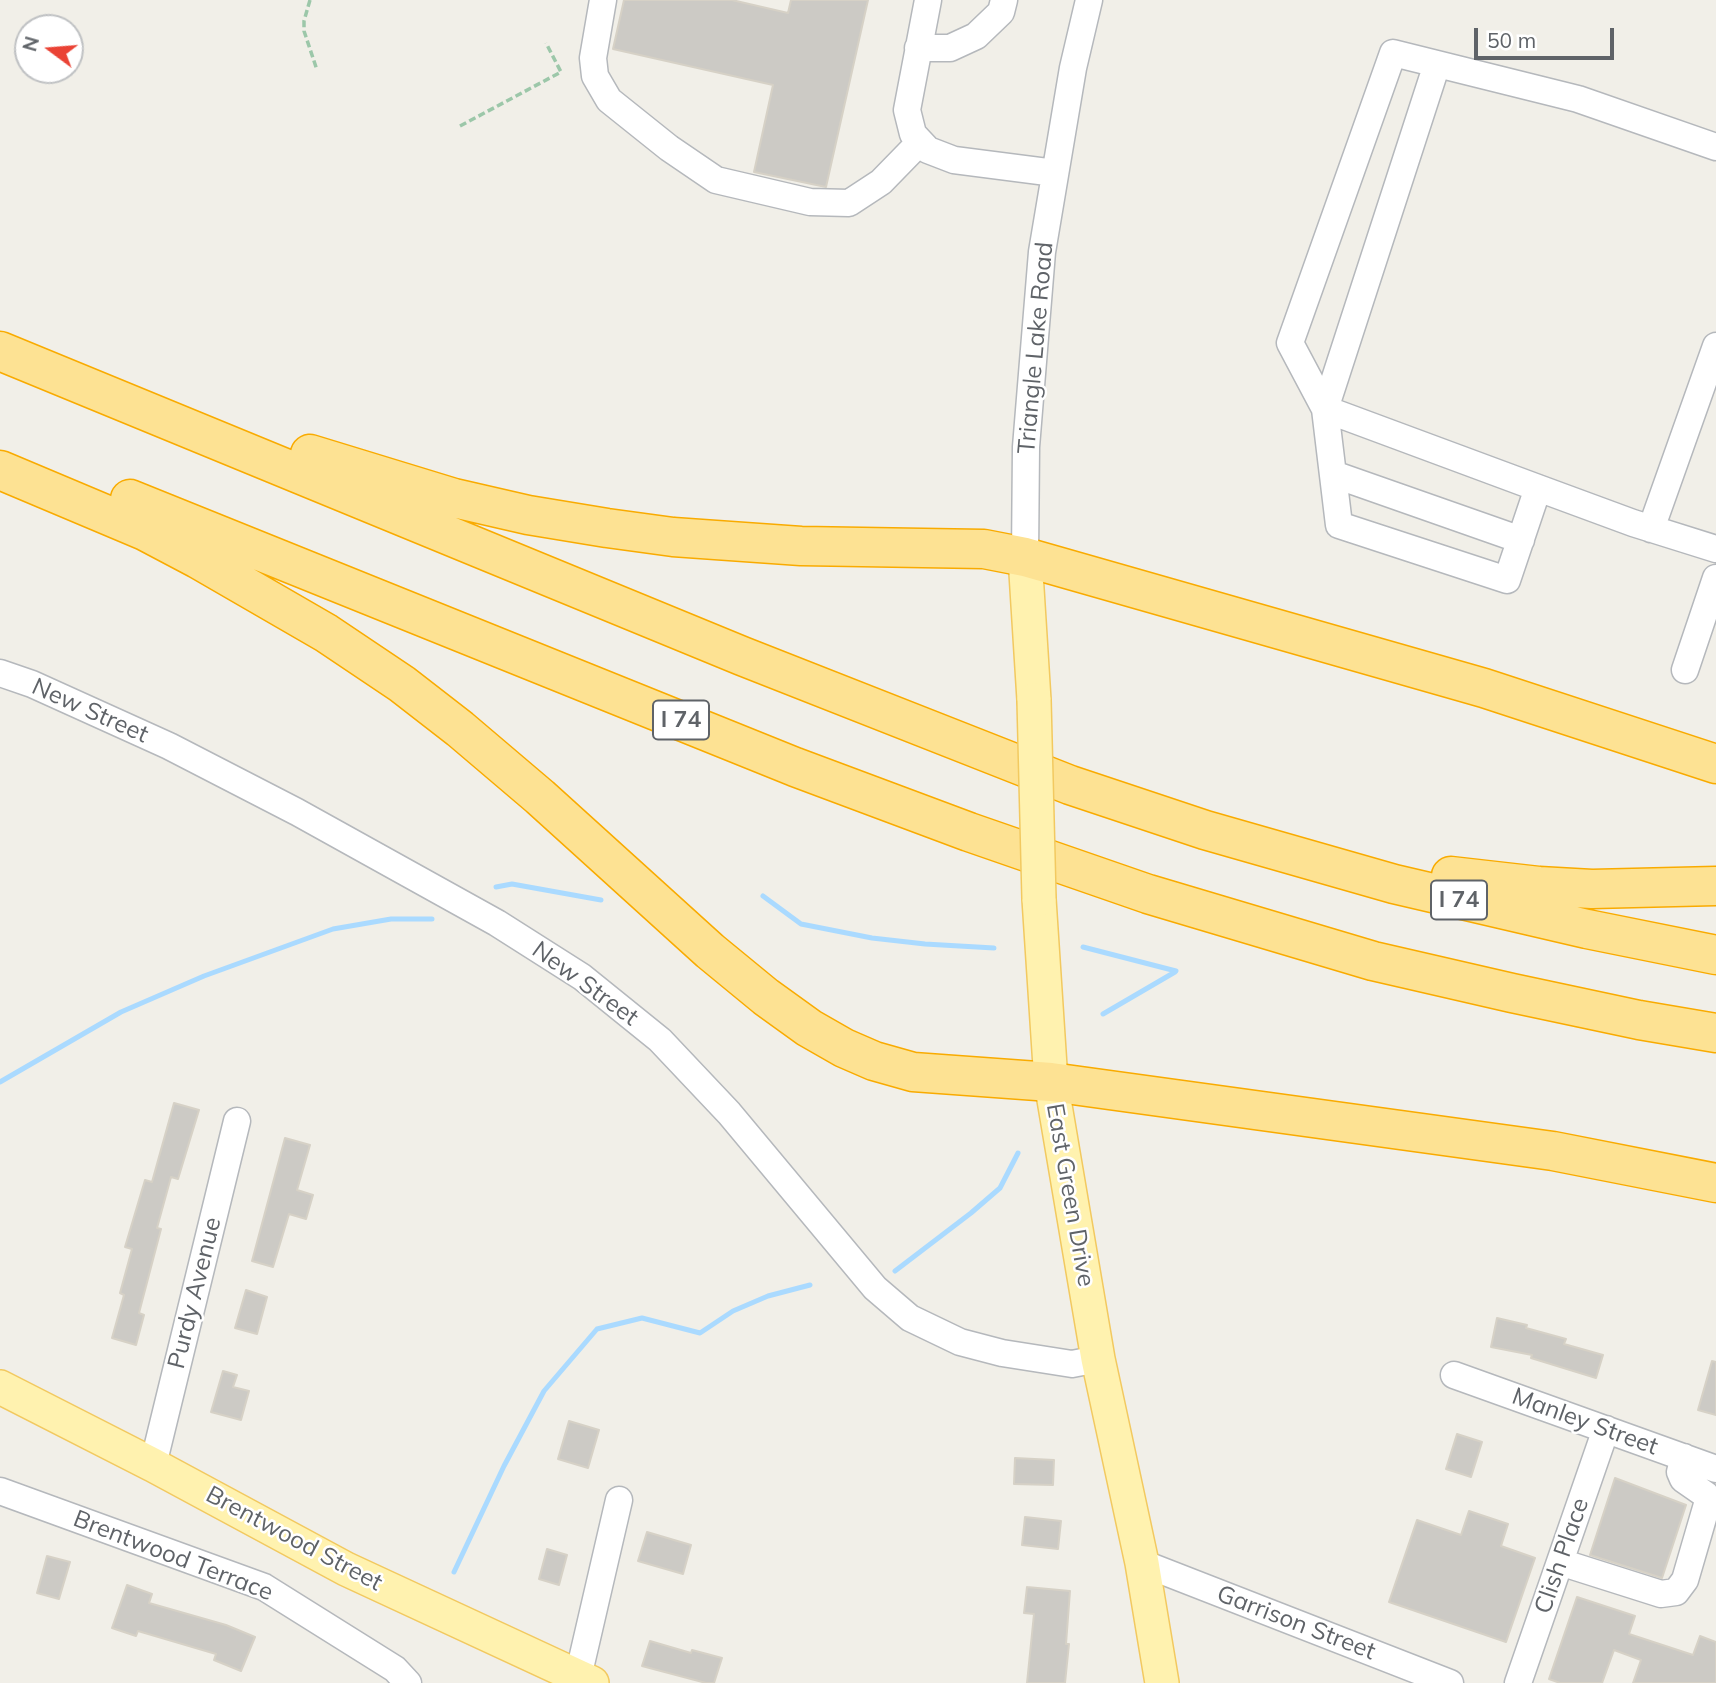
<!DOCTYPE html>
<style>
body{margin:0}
#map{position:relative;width:1716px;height:1683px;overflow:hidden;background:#f1efe8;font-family:Mulish,sans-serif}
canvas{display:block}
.north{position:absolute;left:14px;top:14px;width:70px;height:70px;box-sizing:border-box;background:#fff;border:2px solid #bfc1c3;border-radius:50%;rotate:286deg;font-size:19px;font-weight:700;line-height:28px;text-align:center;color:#5f6368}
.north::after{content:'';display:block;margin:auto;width:24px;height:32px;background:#ea4335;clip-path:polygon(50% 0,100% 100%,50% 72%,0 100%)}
.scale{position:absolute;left:1474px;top:28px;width:140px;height:32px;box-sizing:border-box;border:4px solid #5f6368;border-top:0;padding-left:9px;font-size:21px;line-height:24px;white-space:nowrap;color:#5f6368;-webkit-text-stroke:5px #fff;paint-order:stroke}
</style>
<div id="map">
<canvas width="1716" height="1683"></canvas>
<div class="north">N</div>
<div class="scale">50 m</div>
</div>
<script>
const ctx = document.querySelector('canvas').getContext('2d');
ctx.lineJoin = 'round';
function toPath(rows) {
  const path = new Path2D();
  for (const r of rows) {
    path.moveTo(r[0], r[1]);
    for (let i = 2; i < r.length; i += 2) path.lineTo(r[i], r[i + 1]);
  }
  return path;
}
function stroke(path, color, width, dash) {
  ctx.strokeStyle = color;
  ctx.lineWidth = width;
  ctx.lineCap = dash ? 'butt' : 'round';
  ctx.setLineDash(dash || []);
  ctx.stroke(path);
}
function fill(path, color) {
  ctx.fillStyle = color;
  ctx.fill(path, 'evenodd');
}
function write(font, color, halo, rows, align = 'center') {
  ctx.font = font + ' Mulish,sans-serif';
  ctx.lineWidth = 5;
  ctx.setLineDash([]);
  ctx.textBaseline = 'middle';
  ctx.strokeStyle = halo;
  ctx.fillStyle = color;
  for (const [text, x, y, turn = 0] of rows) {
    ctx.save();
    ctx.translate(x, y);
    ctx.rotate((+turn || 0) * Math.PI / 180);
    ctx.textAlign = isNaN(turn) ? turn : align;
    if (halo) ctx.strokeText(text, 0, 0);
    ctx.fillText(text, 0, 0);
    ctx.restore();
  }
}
const stream = toPath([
 [496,887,512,884,601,900],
 [763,896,801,924,872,938,925,944,994,948],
 [1083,947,1176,971],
 [1103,1014,1175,972],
 [0,1082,121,1012,204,976,333,929,391,919,432,919],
 [895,1271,971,1213,1000,1188,1018,1153],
 [454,1572,504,1466,544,1391,597,1329,642,1318,700,1333,733,1311,768,1296,810,1285]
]);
const building = toPath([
 [624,0,732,0,788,13,791,0,868,0,826,187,754,172,773,85,613,49,624,0],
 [174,1103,199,1110,178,1179,171,1177,157,1228,161,1229,139,1313,144,1315,136,1345,112,1338,124,1295,120,1293,132,1249,125,1247,145,1180,152,1182,174,1103],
 [285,1138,310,1145,297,1190,313,1195,306,1219,289,1214,273,1267,252,1261,285,1138],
 [246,1290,267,1297,257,1334,235,1328,246,1290],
 [1497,1318,1527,1325,1526,1328,1566,1339,1564,1344,1603,1355,1596,1378,1531,1358,1532,1355,1491,1347,1497,1318],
 [1712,1361,1716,1362,1716,1415,1698,1410,1712,1361],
 [223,1371,237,1375,233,1387,249,1391,241,1420,211,1412,223,1371],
 [569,1421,599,1430,588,1468,558,1459,569,1421],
 [1457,1434,1482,1442,1471,1477,1446,1469,1457,1434],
 [1015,1458,1054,1460,1053,1485,1014,1484,1015,1458],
 [1615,1478,1686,1505,1662,1578,1590,1555,1615,1478],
 [1469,1511,1508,1524,1501,1546,1535,1558,1506,1642,1389,1602,1417,1520,1461,1535,1469,1511],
 [1025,1517,1061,1521,1058,1549,1022,1545,1025,1517],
 [647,1532,691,1545,683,1574,638,1561,647,1532],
 [547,1549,567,1555,559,1585,539,1579,547,1549],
 [47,1556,70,1562,59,1599,37,1593,47,1556],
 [127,1585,152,1594,149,1603,226,1625,255,1637,241,1671,214,1660,216,1654,138,1631,136,1636,112,1628,127,1585],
 [1027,1587,1070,1591,1066,1644,1069,1644,1065,1683,1027,1683,1034,1614,1024,1613,1027,1587],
 [1577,1597,1635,1616,1629,1634,1693,1655,1700,1636,1716,1642,1716,1683,1633,1683,1641,1660,1614,1650,1602,1683,1560,1683,1549,1679,1577,1597],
 [650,1641,691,1653,692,1650,722,1658,714,1683,706,1683,642,1666,650,1641]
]);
const path = toPath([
 [310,0,304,21,304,31,317,70],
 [460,126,561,72,546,43]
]);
const minor = toPath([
 [603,0,593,58,595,76,609,100,669,148,716,180,810,202,849,203,881,182,920,142],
 [928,0,907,110,913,134,928,150,954,160,1055,173],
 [918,48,950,48,976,36,1001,12,1004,0],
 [1437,64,1325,409,1538,488],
 [1716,147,1578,99,1393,53,1290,343,1325,409,1339,525,1507,580,1538,488,1633,523,1716,549],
 [1333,474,1521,540],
 [1651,529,1716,346],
 [1025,557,1026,447,1042,252,1073,68,1089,0],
 [1685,670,1716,578],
 [0,673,32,684,169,746,297,812,497,923,582,977,660,1040,729,1113,875,1288,910,1318,960,1342,1002,1353,1072,1364,1098,1359],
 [1454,1375,1716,1469],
 [153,1465,237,1121],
 [0,1491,264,1587,395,1669,408,1683],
 [1560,1562,1661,1594,1676,1592,1685,1580,1708,1501,1706,1495,1683,1479,1680,1472,1684,1457],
 [1142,1563,1450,1683],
 [578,1677,619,1500],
 [1518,1683,1606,1429]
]);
const major = toPath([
 [1025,557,1034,700],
 [1039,899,1051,1082,1098,1359,1142,1563,1162,1683],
 [0,1387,153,1465,346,1569,592,1683]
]);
const highway = toPath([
 [0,351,742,656,1070,785,1205,830,1394,884,1587,929,1716,955],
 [310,454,454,498,528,515,607,528,673,537,801,546,984,549,1025,557,1484,688,1716,764],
 [0,470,145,531,198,559,326,633,402,684,460,729,540,797,710,951,766,997,809,1028,844,1048,874,1061,913,1072,1051,1082,1553,1151,1716,1183],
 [130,499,795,767,969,832,1148,894,1373,961,1512,993,1639,1020,1716,1033],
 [1451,876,1539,886,1592,889,1716,886]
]);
const majorBridge = toPath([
 [1034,700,1039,899]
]);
const shields = [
 [681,720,56],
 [1459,900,56]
];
const shieldNames = [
 ["I 74",681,720],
 ["I 74",1459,900]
];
const streetNames = [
 ["Triangle Lake Road",1036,348,-85],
 ["New Street",90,711,24],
 ["New Street",585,984,36],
 ["East Green Drive",1070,1195,80],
 ["Purdy Avenue",195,1293,-76],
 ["Manley Street",1585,1422,20],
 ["Brentwood Street",294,1539,28],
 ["Brentwood Terrace",173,1556,21],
 ["Clish Place",1562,1556,-71],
 ["Garrison Street",1296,1623,21]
];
stroke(stream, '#aadaff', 5);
fill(building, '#cccac5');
stroke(building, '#d6d1c6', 2);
stroke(minor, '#b5b8bc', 29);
stroke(major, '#f2c960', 36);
stroke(highway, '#f9ab00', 41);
stroke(path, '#9cc7a9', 3.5, [7, 3.5]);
stroke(minor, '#fff', 26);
stroke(major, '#fff2af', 33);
stroke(highway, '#fde293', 38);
stroke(majorBridge, '#f2c960', 36, []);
stroke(majorBridge, '#fff2af', 33);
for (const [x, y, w] of shields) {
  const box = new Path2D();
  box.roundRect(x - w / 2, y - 19.5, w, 39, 5);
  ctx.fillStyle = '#fff';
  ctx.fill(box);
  stroke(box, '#5f6368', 2);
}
write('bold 23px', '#5f6368', null, shieldNames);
write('24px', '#5f6368', '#fff', streetNames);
</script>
